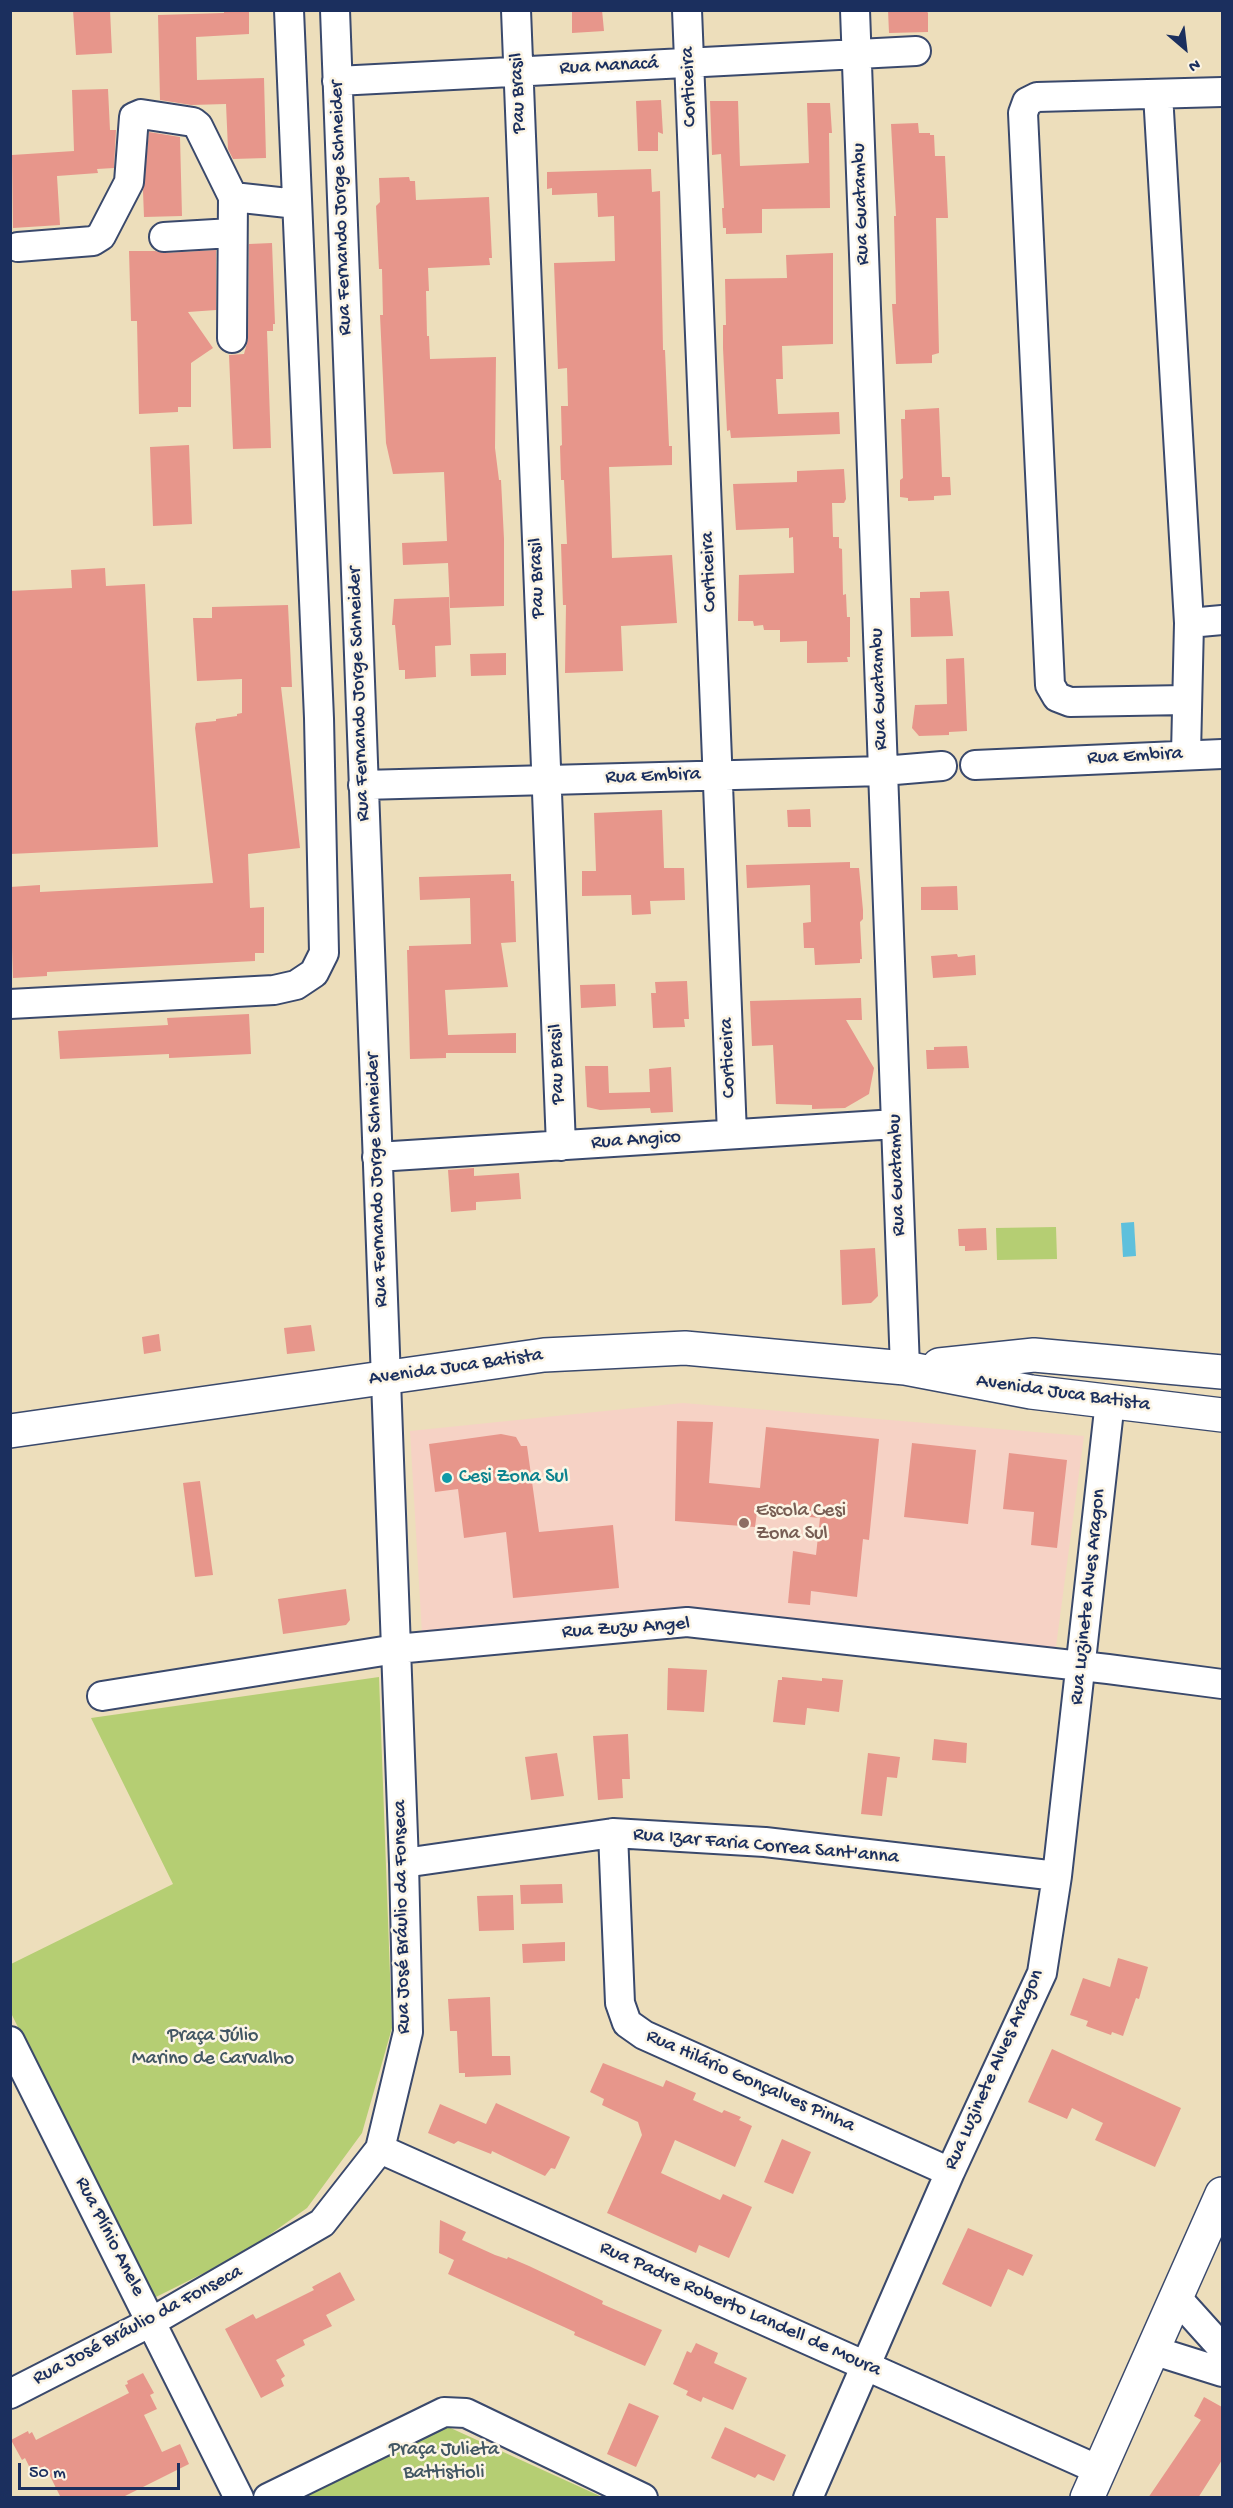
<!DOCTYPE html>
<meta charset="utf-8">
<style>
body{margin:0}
#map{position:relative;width:1233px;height:2508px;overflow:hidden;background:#eddebb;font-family:"Gochi Hand",sans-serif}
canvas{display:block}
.frame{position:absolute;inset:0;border:12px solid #1b2f5e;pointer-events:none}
.north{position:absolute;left:1155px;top:18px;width:60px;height:60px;-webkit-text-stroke:4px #fcf5e5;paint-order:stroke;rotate:152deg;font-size:16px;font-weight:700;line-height:24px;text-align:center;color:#1b2f5e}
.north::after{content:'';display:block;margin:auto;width:21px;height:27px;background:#1b2f5e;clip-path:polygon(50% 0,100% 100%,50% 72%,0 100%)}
.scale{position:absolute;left:18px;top:2463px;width:162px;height:27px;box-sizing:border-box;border:3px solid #1b2f5e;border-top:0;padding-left:8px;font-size:18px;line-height:21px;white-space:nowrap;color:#1b2f5e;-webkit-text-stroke:4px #fcf5e5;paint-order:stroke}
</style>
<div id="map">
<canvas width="1233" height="2508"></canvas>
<div class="frame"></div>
<div class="north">N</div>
<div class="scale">50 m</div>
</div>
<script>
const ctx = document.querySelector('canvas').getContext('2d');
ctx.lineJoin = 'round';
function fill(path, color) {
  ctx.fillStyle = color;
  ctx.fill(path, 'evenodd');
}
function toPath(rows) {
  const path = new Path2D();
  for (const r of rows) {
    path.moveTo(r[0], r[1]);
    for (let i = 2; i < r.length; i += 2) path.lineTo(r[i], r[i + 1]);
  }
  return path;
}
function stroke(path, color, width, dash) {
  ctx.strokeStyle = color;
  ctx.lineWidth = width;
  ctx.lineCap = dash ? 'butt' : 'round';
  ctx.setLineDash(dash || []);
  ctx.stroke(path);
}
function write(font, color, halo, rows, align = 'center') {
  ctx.font = font + ' "Gochi Hand",sans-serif';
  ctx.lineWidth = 5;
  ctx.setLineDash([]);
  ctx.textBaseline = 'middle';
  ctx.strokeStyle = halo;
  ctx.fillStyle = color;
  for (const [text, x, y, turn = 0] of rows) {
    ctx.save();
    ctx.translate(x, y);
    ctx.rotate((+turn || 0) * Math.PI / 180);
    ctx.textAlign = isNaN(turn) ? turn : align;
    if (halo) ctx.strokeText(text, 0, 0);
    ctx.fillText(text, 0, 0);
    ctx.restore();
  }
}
const built = toPath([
 [683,1403,1084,1436,1055,1654,688,1610,422,1634,410,1431]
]);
const green = toPath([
 [1056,1227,1057,1259,997,1260,996,1228],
 [379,1677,392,2028,362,2133,307,2208,244,2253,152,2299,11,2013,11,1964,173,1884,91,1718],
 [444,2425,602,2497,294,2498]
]);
const water = toPath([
 [1134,1222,1136,1256,1123,1257,1121,1223]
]);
const building = toPath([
 [73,10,110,10,112,53,76,55],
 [224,10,249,10,249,34,196,37,197,80,264,78,266,158,233,159,228,149,226,104,191,105,160,100,158,15,224,13],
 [572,10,602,10,604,31,572,33],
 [888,10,926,10,928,13,928,32,889,33],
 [108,89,110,130,116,130,114,168,97,169,98,173,57,176,60,225,13,228,12,155,74,151,72,90],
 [661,100,663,134,658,132,658,151,638,151,636,101],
 [710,101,738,101,740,166,809,163,807,103,830,103,832,133,829,133,830,208,762,209,762,233,726,234,726,228,723,228,722,208,724,208,721,154,712,155],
 [918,123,919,133,930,133,930,135,934,135,935,156,945,156,948,218,936,218,939,353,932,355,932,363,896,364,892,304,896,304,894,216,896,216,891,124],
 [149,132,180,137,182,216,144,217,143,191],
 [651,169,652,192,660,191,663,350,665,350,669,446,672,446,672,465,609,467,612,558,672,555,677,623,621,626,623,671,565,673,566,605,563,605,561,544,567,544,564,480,561,480,560,446,562,445,561,406,568,406,567,368,558,369,554,263,615,261,614,216,598,217,597,193,552,195,552,188,547,189,547,172],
 [409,177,410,181,415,181,416,200,489,197,492,258,489,258,490,265,428,268,429,291,426,291,427,336,429,336,430,359,496,357,495,448,499,480,501,480,504,539,504,606,450,608,448,563,403,565,402,543,447,541,444,472,393,474,386,443,380,315,383,315,382,269,379,269,376,206,380,202,379,178],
 [272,243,275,324,273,324,273,331,267,331,271,448,233,449,229,355,244,354,248,339,249,244],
 [216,250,216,310,188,312,213,348,191,363,191,407,178,407,178,412,139,414,137,321,131,321,129,251,155,251,165,253],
 [833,253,833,344,782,346,783,379,776,379,778,414,839,412,840,434,731,438,730,430,727,431,723,348,723,325,726,325,725,279,787,278,786,255],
 [939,408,942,477,950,477,951,495,934,496,934,500,908,501,908,498,900,497,900,480,903,478,901,419,905,419,905,410],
 [189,445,192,524,153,526,150,447],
 [844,469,846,499,844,503,832,503,833,537,839,537,839,548,842,549,843,595,846,594,847,617,850,617,850,657,847,657,848,662,807,663,807,641,780,642,780,630,764,630,763,625,754,626,753,621,738,621,739,575,794,573,793,537,789,538,789,528,736,530,733,484,797,482,797,471],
 [105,568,106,586,145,584,158,847,10,854,10,591,72,588,71,570],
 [949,591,953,636,911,637,910,598,920,598,920,592],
 [449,597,451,645,435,646,436,677,405,679,405,670,399,670,395,625,392,625,394,599],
 [288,605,292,687,281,687,300,848,248,854,250,908,264,907,264,953,255,953,255,961,47,972,47,976,13,978,10,887,40,885,40,892,213,883,195,728,196,723,216,721,216,719,237,716,237,714,242,713,242,679,197,681,193,618,212,618,212,607],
 [506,653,506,675,471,676,470,654],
 [964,658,967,731,949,732,949,735,919,736,912,728,915,705,947,704,946,659],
 [810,809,811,827,788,827,787,810],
 [662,810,664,868,684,868,685,900,650,901,651,914,632,915,631,895,582,896,582,871,596,871,594,813],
 [850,862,850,868,859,868,863,910,863,919,860,922,862,959,860,959,860,963,815,965,814,948,804,948,803,923,811,922,810,885,747,888,746,865],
 [511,874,511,881,514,881,516,942,501,943,508,987,445,990,448,1035,516,1033,516,1053,446,1053,446,1058,410,1059,407,950,409,950,409,946,471,944,470,898,420,900,419,877],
 [957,886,958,910,921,910,921,887],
 [957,954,958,957,975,955,976,975,933,978,931,956],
 [687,981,689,1019,684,1019,685,1027,653,1028,651,993,656,993,655,982],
 [615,984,616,1006,581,1008,580,985],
 [861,998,862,1020,846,1020,874,1068,869,1094,845,1108,812,1109,812,1105,776,1104,773,1045,752,1046,750,1001],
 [249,1014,251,1054,169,1058,169,1054,60,1059,58,1031,168,1025,167,1018],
 [967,1046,969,1068,927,1069,926,1050,934,1050,934,1047],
 [585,1066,608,1066,609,1093,650,1092,649,1069,671,1067,673,1112,651,1113,650,1108,600,1110,587,1107],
 [474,1168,474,1176,519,1173,521,1199,476,1202,476,1210,451,1212,448,1170],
 [986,1228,987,1250,965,1251,965,1246,959,1246,958,1229],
 [875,1248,878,1296,871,1303,842,1305,840,1250],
 [311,1325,315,1351,287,1354,284,1328],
 [159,1334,161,1351,144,1354,142,1337],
 [677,1421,713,1422,709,1483,760,1488,766,1427,879,1439,869,1540,863,1539,857,1597,811,1591,810,1605,788,1603,793,1551,816,1555,820,1518,757,1512,755,1527,675,1521],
 [501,1434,516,1437,521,1446,527,1446,539,1532,613,1525,619,1588,513,1598,506,1532,464,1538,458,1489,435,1492,429,1444],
 [912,1443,976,1450,968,1524,904,1517],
 [1009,1453,1067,1460,1057,1548,1031,1545,1034,1512,1003,1509],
 [200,1481,213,1575,195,1577,183,1483],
 [346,1589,350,1620,346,1625,283,1634,278,1599],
 [668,1668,707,1670,704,1712,667,1710],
 [782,1677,822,1681,822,1678,843,1680,839,1712,807,1708,805,1725,773,1722,778,1680,782,1680],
 [628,1734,630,1779,622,1779,623,1798,598,1800,593,1736],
 [934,1739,967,1743,966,1763,932,1760],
 [557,1753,564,1796,531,1800,525,1757],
 [868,1753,900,1757,897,1778,887,1777,882,1816,861,1814],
 [562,1884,563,1903,521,1904,520,1885],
 [513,1895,514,1930,479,1931,477,1896],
 [565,1942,565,1961,523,1963,522,1944],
 [1118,1958,1148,1967,1139,1999,1136,1998,1123,2036,1112,2032,1111,2035,1086,2026,1088,2021,1070,2015,1083,1978,1110,1987],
 [490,1997,492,2056,510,2056,511,2075,465,2077,465,2073,459,2073,457,2031,450,2031,448,1999],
 [1052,2049,1181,2108,1155,2167,1095,2140,1103,2123,1072,2108,1067,2119,1028,2102],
 [603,2063,663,2087,666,2080,696,2093,693,2100,722,2113,724,2110,741,2117,739,2120,752,2126,735,2167,675,2140,661,2173,720,2200,723,2194,752,2207,729,2258,699,2245,696,2253,607,2213,642,2135,638,2122,602,2105,604,2099,590,2092],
 [496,2103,570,2137,555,2169,551,2168,545,2176,492,2151,491,2154,458,2141,454,2144,428,2133,440,2104,486,2124],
 [782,2139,811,2152,793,2194,764,2182],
 [440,2220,466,2232,462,2240,495,2255,507,2259,508,2257,529,2266,603,2301,602,2304,662,2330,645,2366,574,2335,575,2332,448,2274,454,2260,439,2253],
 [968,2228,1033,2255,1023,2276,1008,2269,991,2307,942,2284],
 [340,2272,355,2300,326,2315,332,2326,303,2340,305,2345,276,2360,285,2376,281,2379,284,2386,261,2398,225,2329,253,2314,256,2319,314,2290,312,2287],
 [696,2343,718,2353,714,2363,747,2378,733,2410,703,2397,701,2402,686,2395,688,2391,673,2384,687,2351,691,2353],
 [143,2373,154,2393,150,2395,157,2409,144,2415,162,2452,180,2444,189,2464,121,2498,61,2498,45,2466,32,2472,25,2458,22,2460,11,2440,28,2431,29,2434,32,2432,36,2440,129,2393,125,2385,128,2384,127,2381],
 [1204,2397,1222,2407,1222,2460,1198,2498,1148,2498,1201,2420,1194,2416],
 [629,2403,659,2416,636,2467,607,2454],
 [725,2427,786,2455,774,2481,758,2474,755,2478,711,2458]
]);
const minor = toPath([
 [516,10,561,1146],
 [687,10,732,1134],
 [855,10,905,1368],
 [337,81,916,51],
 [1158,94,1189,623,1186,754],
 [164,237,232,233],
 [18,247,93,241,101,236,129,182,134,117,141,114,193,122,198,126,233,197,297,204],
 [232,338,233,197],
 [1189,623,1222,620],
 [1186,700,1070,702,1057,697,1050,685,1023,113,1027,102,1037,97,1222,92],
 [975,765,1222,754],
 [363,785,883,771,942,766],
 [10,1004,274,990,296,985,314,973,324,953,319,718,289,10],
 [377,1157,896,1124],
 [102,1696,396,1649,687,1622,1108,1669,1222,1684],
 [613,1833,620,2003,627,2023,644,2035,950,2172],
 [404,1863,613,1833,765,1842,1057,1876],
 [10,2041,239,2498],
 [380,2149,1099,2470],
 [1177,2298,1222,2348],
 [1152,2350,1222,2372],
 [10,2394,151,2322,322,2223,380,2149,408,2032,404,1863,335,10],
 [268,2498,444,2412,466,2413,643,2498],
 [808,2498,950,2172,1042,1973,1057,1876,1110,1401]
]);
const major = toPath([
 [939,1365,1034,1355,1222,1372],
 [10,1431,544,1355,685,1348,905,1368,1031,1392,1222,1415],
 [1087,2498,1222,2194]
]);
const markers = [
 [447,1478,6,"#0f9aa8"],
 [744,1523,6,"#8d6e63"]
];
const streetNames = [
 ["Rua Manacá",609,67,-3],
 ["Corticeira",690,87,-92],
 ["Pau Brasil",519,93,-92],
 ["Rua Guatambu",862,204,-92],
 ["Rua Fernando Jorge Schneider",342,208,-92],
 ["Corticeira",710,572,-92],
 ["Pau Brasil",538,578,-92],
 ["Rua Guatambu",880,689,-92],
 ["Rua Fernando Jorge Schneider",360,694,-92],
 ["Rua Embira",1135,757,-3],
 ["Rua Embira",653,777,-2],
 ["Corticeira",729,1058,-92],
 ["Pau Brasil",558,1064,-92],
 ["Rua Angico",636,1141,-4],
 ["Rua Guatambu",898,1175,-92],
 ["Rua Fernando Jorge Schneider",378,1180,-92],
 ["Avenida Juca Batista",456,1368,-8],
 ["Avenida Juca Batista",1063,1394,8],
 ["Rua Luzinete Alves Aragon",1089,1597,-84],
 ["Rua Zuzu Angel",626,1629,-4],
 ["Rua Izar Faria Correa Sant'anna",766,1847,5],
 ["Rua José Bráulio da Fonseca",403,1917,-91],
 ["Rua Luzinete Alves Aragon",995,2070,-66],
 ["Rua Hilário Gonçalves Pinha",750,2082,24],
 ["Rua Plínio Anele",109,2237,63],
 ["Rua Padre Roberto Landell de Moura",740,2310,24],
 ["Rua José Bráulio da Fonseca",138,2326,-28]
];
const cultureNames = [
 ["Cesi Zona Sul",459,1478]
];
const educationNames = [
 ["Escola Cesi",756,1512],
 ["Zona Sul",756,1535]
];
const parkNames = [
 ["Praça Júlio",213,2037],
 ["Marino de Carvalho",213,2060],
 ["Praça Julieta",444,2451],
 ["Battistioli",444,2474]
];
fill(built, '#f6d2c5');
fill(green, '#b5ce73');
fill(water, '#5ec0dc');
fill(building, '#e7968b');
stroke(minor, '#3a496c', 32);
stroke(major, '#3a496c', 36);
stroke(minor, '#fff', 28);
stroke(major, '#fff', 33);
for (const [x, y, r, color] of markers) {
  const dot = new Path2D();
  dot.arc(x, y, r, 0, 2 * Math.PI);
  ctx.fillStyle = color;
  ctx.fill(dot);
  stroke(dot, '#fcf5e5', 2);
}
write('20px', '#1b2f5e', '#fcf5e5', streetNames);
write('20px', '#0d838f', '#fcf5e5', cultureNames, 'left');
write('20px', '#785e54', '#fcf5e5', educationNames, 'left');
write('20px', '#425763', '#fcf5e5', parkNames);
</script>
